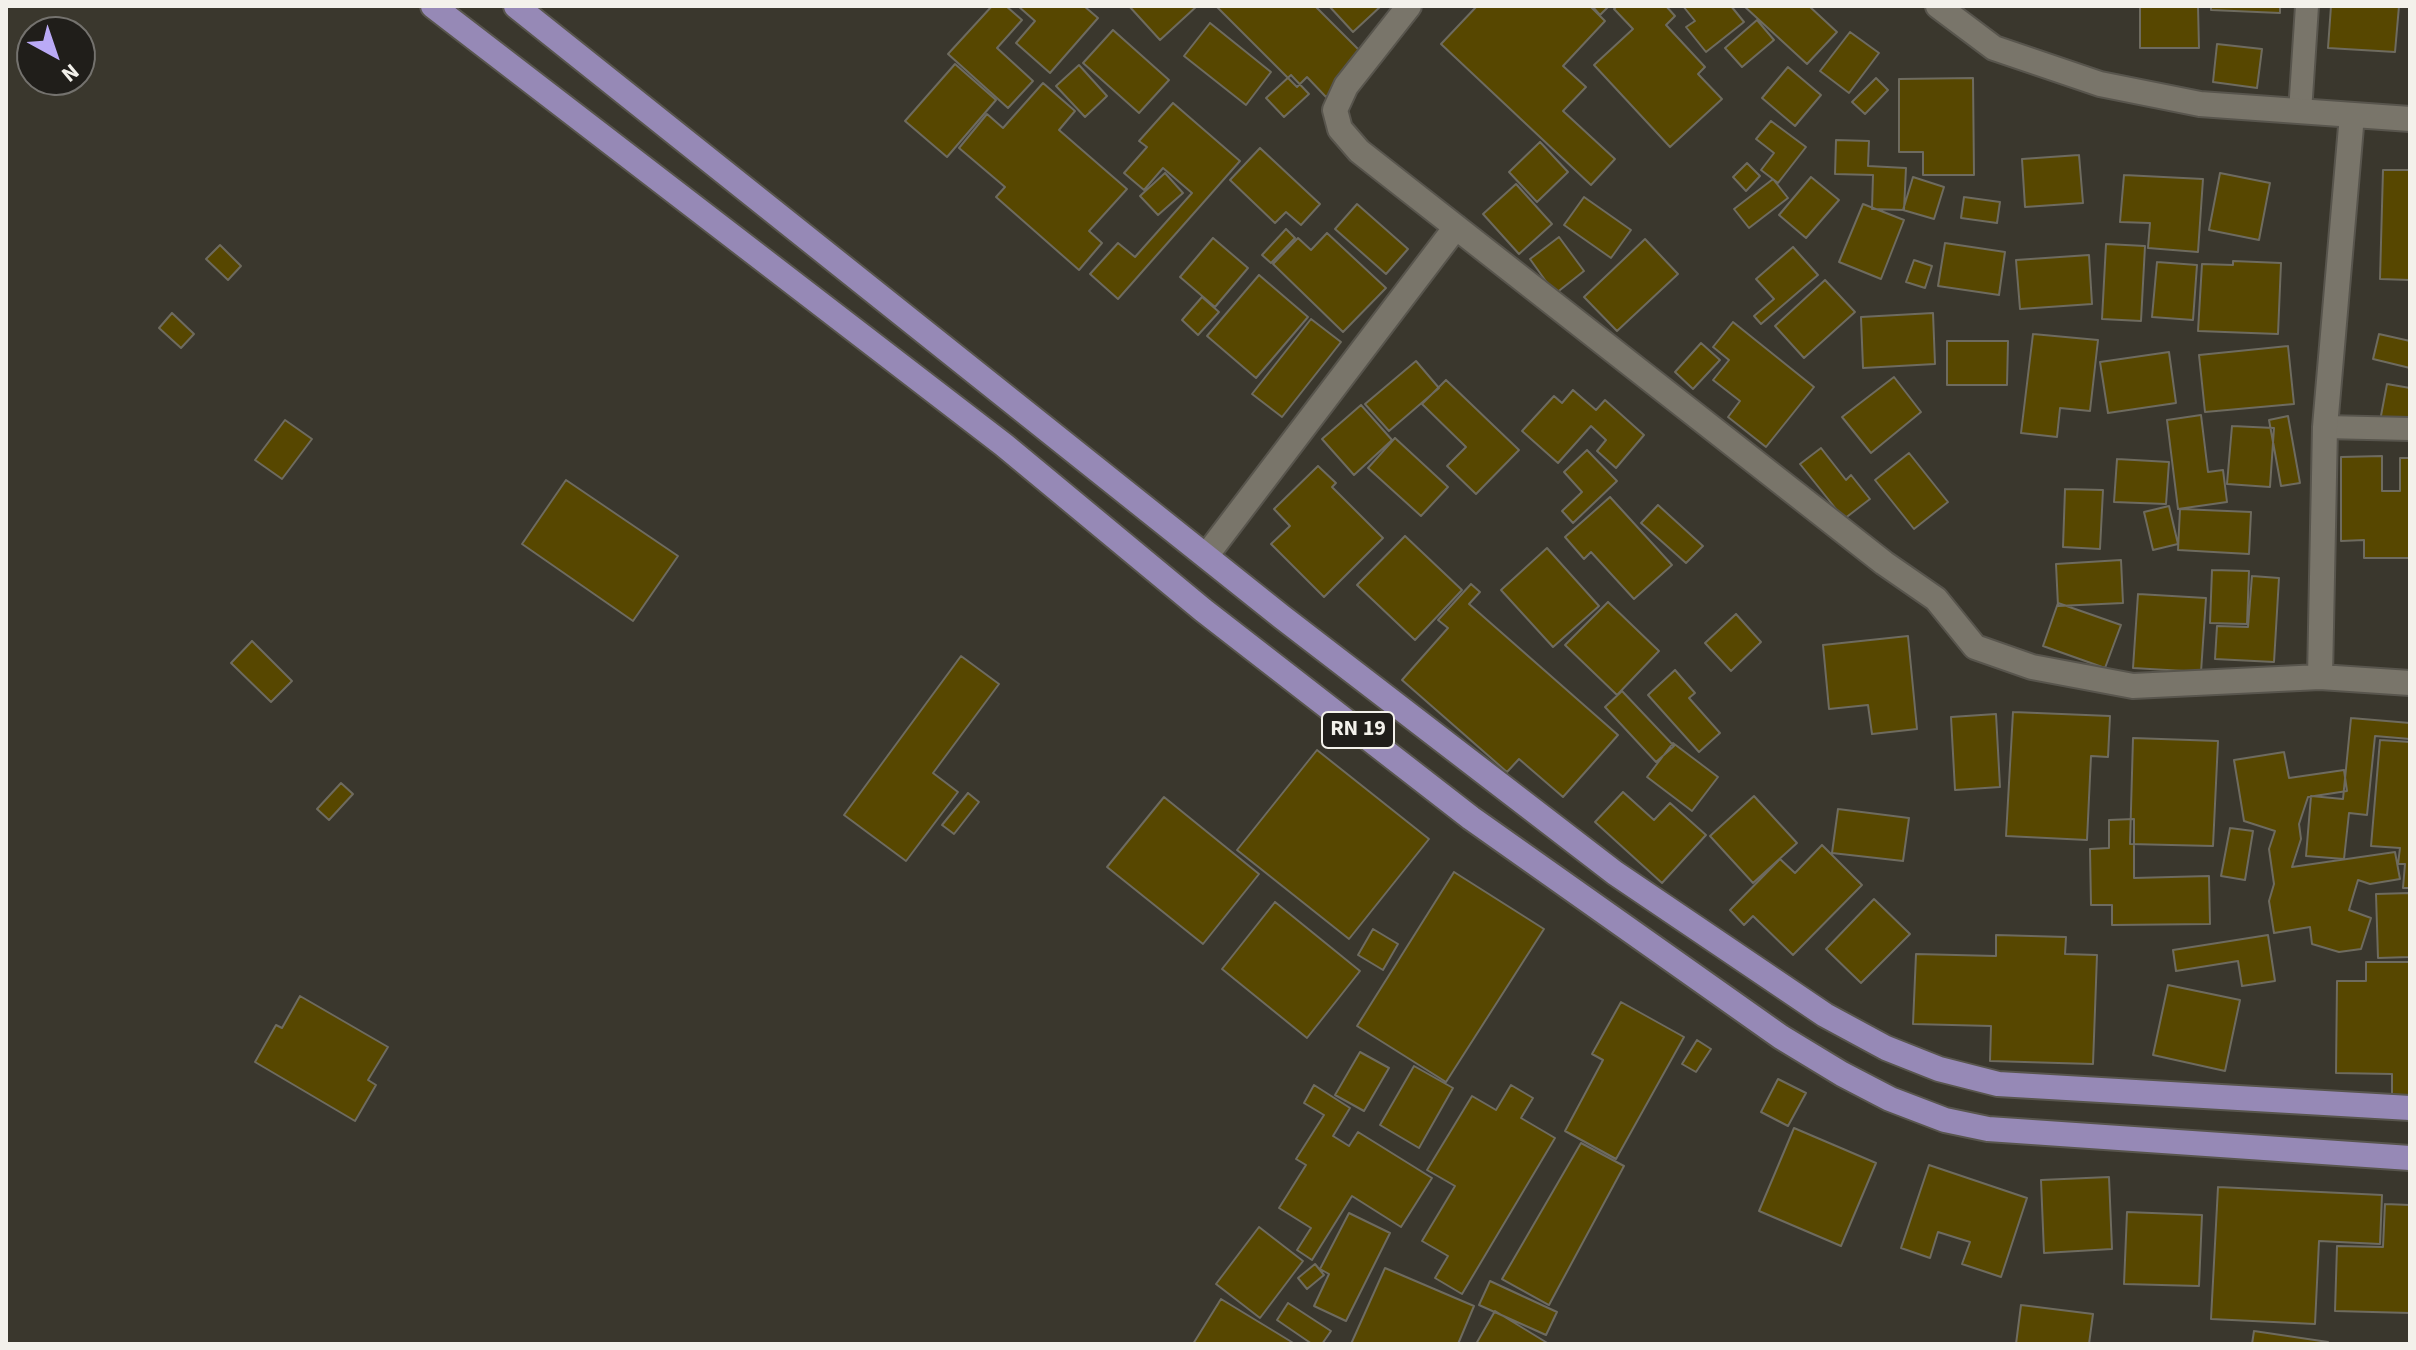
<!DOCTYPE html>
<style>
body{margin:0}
#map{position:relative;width:2416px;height:1350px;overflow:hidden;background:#3a372d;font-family:"Source Sans 3",sans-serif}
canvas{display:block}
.frame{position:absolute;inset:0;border:8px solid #f3f1eb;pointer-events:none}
.north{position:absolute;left:16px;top:16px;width:80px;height:80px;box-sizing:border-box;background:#201e1a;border:2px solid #74726e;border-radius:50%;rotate:140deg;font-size:22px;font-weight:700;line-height:32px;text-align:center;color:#f3f1eb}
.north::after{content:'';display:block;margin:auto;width:28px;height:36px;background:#baaaf6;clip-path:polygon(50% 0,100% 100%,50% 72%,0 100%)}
</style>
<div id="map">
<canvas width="2416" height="1350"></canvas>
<div class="frame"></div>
<div class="north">N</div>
</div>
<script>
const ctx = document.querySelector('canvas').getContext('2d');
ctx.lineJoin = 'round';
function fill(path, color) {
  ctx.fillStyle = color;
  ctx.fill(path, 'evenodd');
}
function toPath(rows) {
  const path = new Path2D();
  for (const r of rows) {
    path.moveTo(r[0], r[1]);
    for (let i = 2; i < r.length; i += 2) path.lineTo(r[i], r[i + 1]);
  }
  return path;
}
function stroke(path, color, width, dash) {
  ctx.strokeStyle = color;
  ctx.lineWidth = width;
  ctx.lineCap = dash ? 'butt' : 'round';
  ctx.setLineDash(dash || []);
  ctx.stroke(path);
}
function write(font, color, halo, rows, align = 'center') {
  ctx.font = font + ' "Source Sans 3",sans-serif';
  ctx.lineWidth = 7;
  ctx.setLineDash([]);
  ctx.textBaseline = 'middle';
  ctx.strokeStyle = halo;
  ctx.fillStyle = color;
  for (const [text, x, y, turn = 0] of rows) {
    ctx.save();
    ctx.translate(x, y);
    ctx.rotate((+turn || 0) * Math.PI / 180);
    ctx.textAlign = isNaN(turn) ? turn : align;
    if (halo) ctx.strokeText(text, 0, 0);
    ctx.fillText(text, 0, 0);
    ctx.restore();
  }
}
const building = toPath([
 [992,6,1006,6,1022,20,997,48,1033,81,1008,108,948,54,992,6],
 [1018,6,1084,6,1098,18,1050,73,1016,43,1035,21,1018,6],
 [1129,6,1197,6,1160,40,1129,6],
 [1216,6,1315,6,1366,57,1326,97,1307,77,1297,87,1216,6],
 [1329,6,1381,6,1353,32,1329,6],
 [1477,6,1590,6,1605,21,1563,66,1586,87,1563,111,1615,159,1591,185,1441,44,1477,6],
 [1592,6,1609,6,1600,15,1592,6],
 [1617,6,1666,6,1675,16,1666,25,1705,67,1698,74,1722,99,1670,147,1594,65,1633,29,1614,9,1617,6],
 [1683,6,1731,6,1744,22,1706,52,1686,27,1695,21,1683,6],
 [1744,6,1809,6,1837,32,1807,64,1744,6],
 [2140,6,2198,6,2199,48,2140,48,2140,6],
 [2211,6,2280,6,2280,13,2211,10,2211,6],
 [2331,6,2399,6,2395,52,2328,48,2331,6],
 [1757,20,1774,40,1742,67,1725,48,1757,20],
 [1210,23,1271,72,1246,105,1184,56,1210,23],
 [1113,30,1169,80,1139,113,1083,63,1113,30],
 [1850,32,1879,53,1849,93,1820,71,1850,32],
 [2217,44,2262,49,2257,88,2213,82,2217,44],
 [955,64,996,100,947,157,905,121,955,64],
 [1079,65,1107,96,1085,117,1056,86,1079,65],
 [1788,67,1821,95,1795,126,1762,98,1788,67],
 [1291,75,1309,94,1284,117,1266,98,1291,75],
 [1876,78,1888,90,1865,114,1852,102,1876,78],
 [1973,78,1974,175,1923,175,1923,152,1899,152,1899,79,1973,78],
 [1043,83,1075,111,1059,130,1127,189,1089,231,1102,243,1079,270,996,197,1005,187,959,148,987,114,1003,128,1043,83],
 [1173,103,1240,161,1118,299,1090,274,1118,243,1135,257,1192,193,1163,168,1144,190,1124,173,1147,147,1139,141,1173,103],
 [1771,121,1806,147,1778,183,1761,170,1774,153,1756,139,1771,121],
 [1836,140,1869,141,1868,166,1906,168,1904,210,1872,209,1873,175,1835,174,1836,140],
 [1540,142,1568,172,1537,202,1509,172,1540,142],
 [1260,148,1320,204,1301,225,1286,212,1275,223,1230,180,1260,148],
 [2079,155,2083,203,2025,207,2022,159,2079,155],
 [1747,163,1760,176,1746,191,1733,177,1747,163],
 [2383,170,2410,170,2410,280,2380,279,2383,170],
 [1165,173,1183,193,1158,215,1140,196,1165,173],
 [2220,173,2270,183,2259,240,2209,230,2220,173],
 [2124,175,2203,179,2198,252,2148,248,2150,223,2120,222,2124,175],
 [1811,177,1839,200,1806,238,1779,215,1811,177],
 [1913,177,1944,187,1934,219,1903,210,1913,177],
 [1773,179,1788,198,1749,228,1734,209,1773,179],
 [1516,184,1552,224,1519,254,1483,214,1516,184],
 [1584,197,1631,230,1611,258,1564,225,1584,197],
 [1964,197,2000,202,1997,223,1961,218,1964,197],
 [1357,204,1408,249,1386,274,1335,229,1357,204],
 [1863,204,1904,220,1881,279,1839,262,1863,204],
 [1286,229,1295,238,1271,263,1262,255,1286,229],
 [1327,233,1386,288,1343,332,1273,264,1298,238,1311,250,1327,233],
 [1559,237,1584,271,1555,294,1530,259,1559,237],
 [1213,238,1248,268,1215,307,1180,277,1213,238],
 [1645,239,1678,274,1617,331,1584,297,1645,239],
 [1945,243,2005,252,1999,295,1938,286,1945,243],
 [2106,244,2145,246,2141,321,2102,319,2106,244],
 [220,245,241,266,228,280,206,259,220,245],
 [1793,247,1818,275,1761,324,1754,316,1774,299,1756,279,1793,247],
 [2089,255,2092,304,2020,309,2016,260,2089,255],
 [1914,260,1932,266,1925,288,1906,282,1914,260],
 [2233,261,2281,263,2278,334,2198,331,2202,264,2233,265,2233,261],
 [2157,262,2197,265,2193,320,2152,317,2157,262],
 [1259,275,1308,317,1256,378,1207,336,1259,275],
 [1825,280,1855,312,1804,358,1775,326,1825,280],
 [1202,297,1219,312,1198,335,1182,320,1202,297],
 [172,313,194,334,181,348,159,328,172,313],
 [1933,313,1935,364,1863,368,1861,317,1933,313],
 [1311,319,1341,342,1282,417,1252,394,1311,319],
 [1733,322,1814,387,1766,447,1728,417,1740,401,1713,380,1729,360,1713,347,1733,322],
 [2033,334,2098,340,2090,411,2060,408,2057,437,2021,433,2033,334],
 [2379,334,2410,341,2410,368,2373,359,2379,334],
 [1947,341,2008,341,2007,385,1947,385,1947,341],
 [1701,343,1720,360,1693,389,1675,372,1701,343],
 [2288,346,2294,404,2205,412,2199,355,2288,346],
 [2169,352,2176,403,2108,413,2100,362,2169,352],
 [1416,361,1439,388,1389,431,1365,404,1416,361],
 [1894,377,1921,412,1871,453,1842,417,1894,377],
 [1446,380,1519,450,1476,494,1447,466,1466,447,1422,404,1446,380],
 [2387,384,2410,388,2410,426,2380,421,2387,384],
 [1573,390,1596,410,1605,400,1644,435,1616,468,1597,451,1606,440,1591,426,1558,463,1522,431,1554,396,1562,403,1573,390],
 [1361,405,1392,440,1354,475,1322,439,1361,405],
 [2201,415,2208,472,2223,470,2227,502,2178,509,2167,420,2201,415],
 [2288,416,2300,483,2281,486,2269,420,2288,416],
 [285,420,312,439,282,479,255,460,285,420],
 [2232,426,2274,428,2270,487,2227,484,2232,426],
 [1395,438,1448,487,1421,516,1368,468,1395,438],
 [1821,448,1846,480,1851,475,1870,499,1844,519,1800,464,1821,448],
 [1587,450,1617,481,1573,523,1562,511,1582,492,1564,472,1587,450],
 [1909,453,1948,502,1914,529,1875,480,1909,453],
 [2382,456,2382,491,2400,491,2400,458,2410,458,2410,558,2364,558,2364,540,2341,541,2341,457,2382,456],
 [2117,459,2169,462,2166,504,2114,502,2117,459],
 [1318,466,1336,483,1332,487,1383,538,1324,597,1271,544,1290,526,1274,509,1318,466],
 [566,480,678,556,633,621,522,544,566,480],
 [2065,489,2103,490,2100,549,2063,547,2065,489],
 [1610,497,1672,565,1634,599,1591,552,1584,559,1565,537,1610,497],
 [1658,505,1703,546,1686,563,1641,523,1658,505],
 [2169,506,2178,544,2153,550,2144,512,2169,506],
 [2180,509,2251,512,2249,554,2178,550,2180,509],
 [1405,536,1462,590,1415,640,1357,585,1405,536],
 [1547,548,1599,606,1553,647,1501,590,1547,548],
 [2121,560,2123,603,2058,606,2056,564,2121,560],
 [2212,570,2249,571,2247,624,2210,623,2212,570],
 [2252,576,2279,578,2274,662,2215,659,2217,626,2248,627,2252,576],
 [1471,584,1480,592,1469,604,1618,735,1563,797,1519,759,1507,772,1402,680,1448,628,1438,620,1471,584],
 [2138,594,2206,598,2201,672,2133,668,2138,594],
 [1608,602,1659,651,1617,695,1565,645,1608,602],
 [2058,603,2121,625,2105,668,2043,646,2058,603],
 [1736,614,1761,642,1731,671,1705,643,1736,614],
 [1908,636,1917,729,1872,734,1868,705,1829,709,1823,645,1908,636],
 [252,641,292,681,271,702,231,663,252,641],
 [961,656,999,684,933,773,958,792,906,861,844,815,961,656],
 [1675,670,1695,693,1689,698,1720,733,1699,752,1648,695,1675,670],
 [1622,691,1674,746,1656,762,1605,707,1622,691],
 [2013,712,2110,716,2108,757,2091,756,2087,840,2006,836,2013,712],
 [1996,714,2000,787,1955,790,1951,717,1996,714],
 [2351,718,2410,723,2410,739,2375,736,2367,815,2349,813,2344,859,2306,856,2311,796,2343,799,2351,718],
 [2133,738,2218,741,2213,846,2130,844,2133,738],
 [2380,740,2410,742,2410,888,2403,888,2405,864,2398,864,2400,848,2371,846,2380,740],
 [1673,743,1718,777,1692,811,1647,777,1673,743],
 [1317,750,1429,839,1349,939,1237,850,1317,750],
 [2284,752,2289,778,2344,770,2347,791,2308,797,2299,824,2301,839,2292,867,2395,852,2400,879,2370,884,2358,880,2349,910,2371,918,2361,949,2339,952,2312,944,2310,927,2274,933,2269,901,2274,884,2269,849,2275,831,2244,821,2234,760,2284,752],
 [341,783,353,794,329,820,317,809,341,783],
 [1623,792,1654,820,1670,803,1706,835,1662,883,1595,822,1623,792],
 [968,793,979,802,954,834,942,825,968,793],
 [1754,796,1797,843,1753,883,1710,836,1754,796],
 [1164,797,1259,874,1203,944,1107,867,1164,797],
 [1838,809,1909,818,1903,861,1832,853,1838,809],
 [2134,819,2134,878,2209,876,2210,924,2112,925,2112,905,2091,905,2090,849,2109,848,2109,820,2134,819],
 [2230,828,2253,831,2245,880,2221,876,2230,828],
 [1822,845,1862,885,1793,955,1753,916,1744,925,1730,910,1780,859,1795,873,1822,845],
 [1454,872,1544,929,1446,1082,1357,1026,1454,872],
 [2410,893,2410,957,2378,958,2376,894,2410,893],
 [1874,899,1910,934,1861,983,1826,949,1874,899],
 [1275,902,1360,971,1307,1038,1222,969,1275,902],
 [1373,929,1398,944,1383,970,1358,955,1373,929],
 [1996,935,2066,937,2065,954,2097,955,2093,1064,1990,1061,1991,1026,1913,1024,1916,954,1996,956,1996,935],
 [2268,935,2275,981,2242,986,2238,961,2176,971,2173,950,2268,935],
 [2366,962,2410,962,2410,1098,2392,1098,2392,1074,2336,1073,2337,981,2366,981,2366,962],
 [2168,985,2240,1000,2225,1071,2153,1055,2168,985],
 [300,996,388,1047,368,1080,376,1085,355,1121,255,1062,276,1025,282,1028,300,996],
 [1621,1002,1684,1037,1616,1159,1565,1131,1603,1060,1592,1054,1621,1002],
 [1697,1040,1711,1049,1696,1072,1682,1064,1697,1040],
 [1360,1052,1389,1068,1364,1111,1335,1095,1360,1052],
 [1414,1066,1453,1088,1419,1148,1380,1125,1414,1066],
 [1778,1079,1806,1093,1788,1126,1761,1112,1778,1079],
 [1314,1085,1350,1108,1333,1136,1349,1146,1358,1132,1432,1178,1401,1227,1352,1196,1312,1260,1297,1250,1311,1228,1279,1208,1306,1165,1296,1159,1324,1115,1304,1103,1314,1085],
 [1511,1085,1533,1098,1521,1118,1555,1138,1462,1294,1435,1278,1448,1256,1422,1241,1455,1186,1427,1170,1472,1096,1496,1110,1511,1085],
 [1794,1128,1876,1163,1841,1246,1759,1211,1794,1128],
 [1581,1143,1624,1166,1549,1305,1502,1279,1581,1143],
 [1929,1165,2027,1198,2001,1277,1962,1264,1970,1242,1938,1232,1930,1258,1901,1248,1929,1165],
 [2109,1177,2112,1249,2044,1253,2041,1180,2109,1177],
 [2218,1187,2382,1195,2380,1244,2319,1241,2315,1324,2211,1319,2218,1187],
 [2385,1204,2410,1205,2410,1313,2335,1311,2337,1246,2383,1247,2385,1204],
 [2127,1212,2202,1215,2199,1286,2124,1284,2127,1212],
 [1349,1213,1390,1233,1346,1321,1314,1306,1329,1274,1320,1269,1349,1213],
 [1259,1227,1303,1261,1260,1318,1216,1284,1259,1227],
 [1315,1264,1324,1275,1307,1289,1298,1278,1315,1264],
 [1385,1268,1474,1306,1458,1344,1351,1344,1385,1268],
 [1490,1281,1557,1312,1546,1335,1479,1305,1490,1281],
 [1221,1299,1295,1344,1193,1344,1221,1299],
 [1288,1303,1331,1331,1322,1344,1312,1344,1277,1320,1288,1303],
 [2021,1305,2093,1314,2089,1344,2016,1344,2021,1305],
 [1495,1311,1549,1344,1476,1344,1495,1311],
 [2254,1331,2328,1342,2328,1344,2252,1344,2254,1331]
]);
const service = toPath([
 [2300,112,2307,6],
 [2325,427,2410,429]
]);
const minor = toPath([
 [1409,6,1346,86,1335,110,1340,129,1359,151,1884,563,1936,599,1975,647,2032,667,2133,686,2320,677,2410,683],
 [1938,6,1994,48,2100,84,2200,104,2410,119],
 [1206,556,1456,227],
 [2320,677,2325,427,2352,115]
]);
const primary = toPath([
 [433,6,1004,445,1203,610,1471,818,1781,1037,1842,1074,1890,1099,1945,1120,1988,1129,2410,1158],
 [516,6,1282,617,1615,873,1825,1015,1886,1048,1939,1069,1998,1084,2410,1108]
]);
const shields = [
 [1358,730,72]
];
const shieldNames = [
 ["RN 19",1358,730]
];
fill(building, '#574700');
stroke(building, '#6e6b5f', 2);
stroke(service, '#58554d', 26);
stroke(minor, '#58554d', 28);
stroke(primary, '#58554d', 28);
stroke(service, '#79756a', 22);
stroke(minor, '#79756a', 24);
stroke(primary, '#9689b6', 24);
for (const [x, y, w] of shields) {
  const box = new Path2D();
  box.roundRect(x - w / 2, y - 18, w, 36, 6);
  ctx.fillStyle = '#201e1a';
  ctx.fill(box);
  stroke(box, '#f3f1eb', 2);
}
write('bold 22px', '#f3f1eb', null, shieldNames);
</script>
